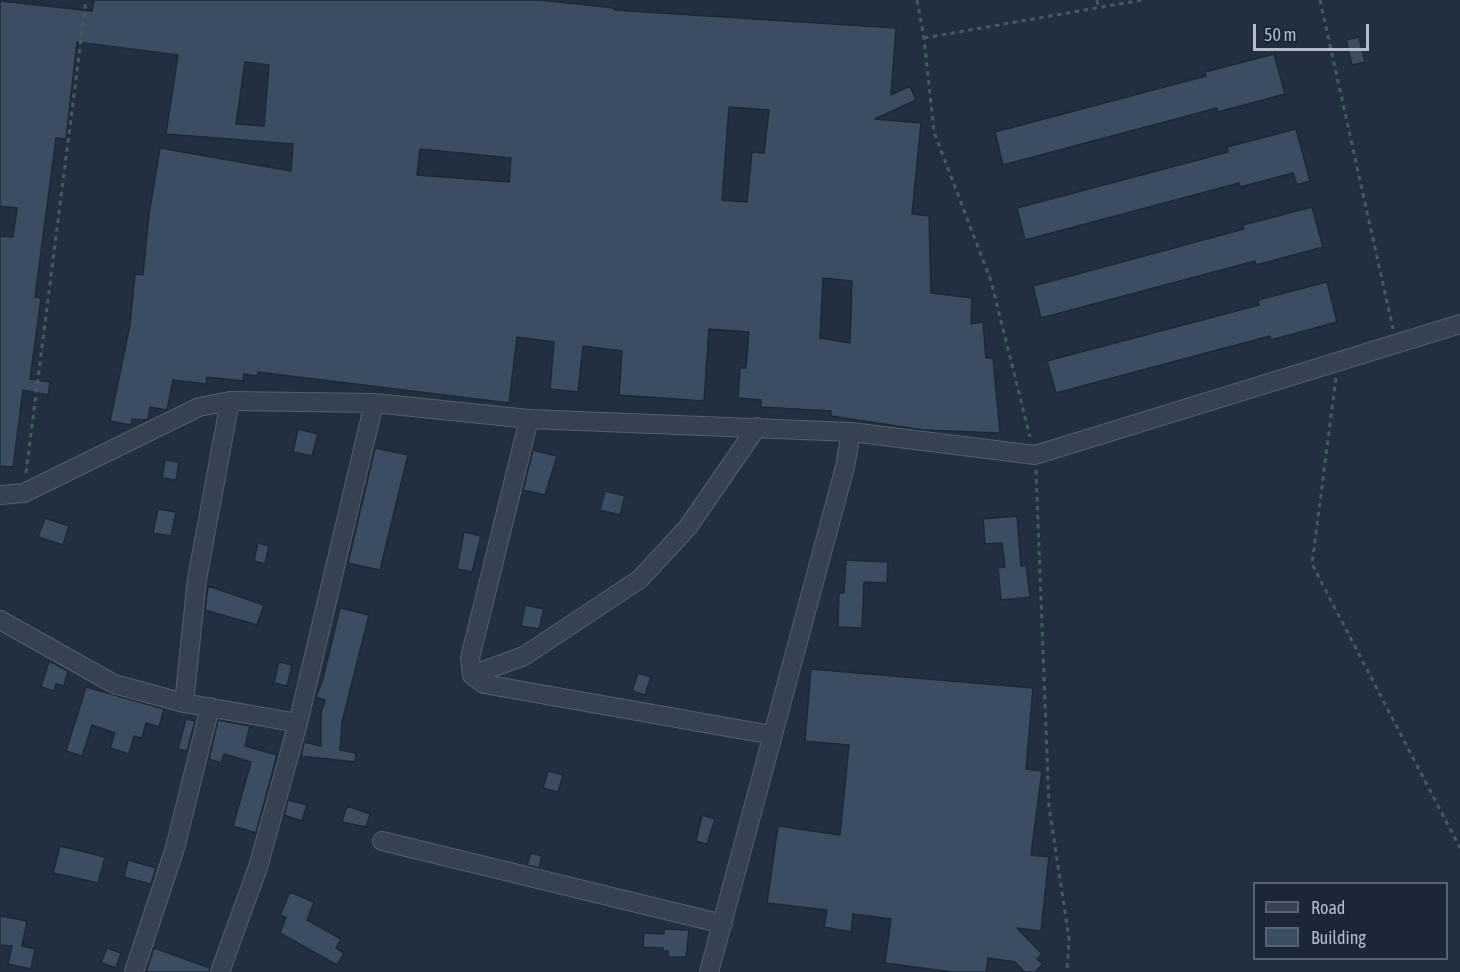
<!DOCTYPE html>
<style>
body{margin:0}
#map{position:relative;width:1460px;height:972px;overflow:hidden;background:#222f41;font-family:"Asap Condensed",sans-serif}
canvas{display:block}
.legend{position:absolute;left:1253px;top:882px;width:195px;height:78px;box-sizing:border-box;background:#1b2636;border:2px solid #576272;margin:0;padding:8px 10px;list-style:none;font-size:18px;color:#b2bccb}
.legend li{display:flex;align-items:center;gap:12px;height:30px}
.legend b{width:30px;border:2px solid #576272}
.scale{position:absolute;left:1253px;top:24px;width:116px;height:27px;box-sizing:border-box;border:3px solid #b2bccb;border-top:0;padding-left:8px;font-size:18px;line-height:21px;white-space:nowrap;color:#b2bccb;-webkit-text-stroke:4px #1b2636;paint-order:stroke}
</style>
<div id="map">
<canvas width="1460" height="972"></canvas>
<ul class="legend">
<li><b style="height:8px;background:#364151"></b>Road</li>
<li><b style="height:16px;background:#3d4d61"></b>Building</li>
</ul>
<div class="scale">50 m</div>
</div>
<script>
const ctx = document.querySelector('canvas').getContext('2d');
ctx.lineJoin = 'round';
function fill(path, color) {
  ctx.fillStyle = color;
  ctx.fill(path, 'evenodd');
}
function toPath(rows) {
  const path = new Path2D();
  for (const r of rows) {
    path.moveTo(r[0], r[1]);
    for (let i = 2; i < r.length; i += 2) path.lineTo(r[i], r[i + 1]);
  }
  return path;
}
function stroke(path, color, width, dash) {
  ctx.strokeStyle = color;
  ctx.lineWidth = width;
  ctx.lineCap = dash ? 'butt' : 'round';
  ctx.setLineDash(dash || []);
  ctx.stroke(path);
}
const building = toPath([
 [94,0,540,0,614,8,614,10,896,28,891,95,910,86,916,100,875,119,921,123,912,214,929,216,931,293,972,298,971,324,983,322,986,358,993,358,1000,433,923,430,831,416,831,411,761,407,761,400,738,398,740,368,746,368,749,332,709,329,704,401,619,395,622,351,583,346,578,392,550,389,554,342,517,337,509,403,258,372,257,376,244,374,243,381,207,377,206,384,173,380,167,410,150,407,148,420,132,419,131,425,110,421,130,325,135,274,143,275,149,214,160,148,291,171,293,144,166,134,178,55,77,42,66,139,56,138,35,297,41,298,30,379,50,382,48,395,23,390,13,467,0,466,0,236,13,237,17,208,0,206,0,1,92,11,94,0],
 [245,62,269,65,264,126,236,124,245,62],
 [729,107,769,110,764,153,752,152,747,202,722,200,729,107],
 [420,149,511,158,509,182,417,175,420,149],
 [823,278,852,281,850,343,820,338,823,278],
 [1359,37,1365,62,1352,65,1346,40,1359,37],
 [1274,54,1285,94,1218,112,1217,108,1003,165,995,132,1206,76,1205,72,1274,54],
 [1296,129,1310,181,1297,185,1293,173,1240,187,1239,183,1025,240,1017,208,1228,152,1227,147,1296,129],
 [1312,207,1323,247,1256,265,1255,261,1041,318,1033,286,1244,229,1243,225,1312,207],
 [1327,282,1337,322,1271,340,1270,336,1056,393,1047,361,1259,305,1258,300,1327,282],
 [298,429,318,434,312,456,293,452,298,429],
 [375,448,408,455,380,570,348,563,375,448],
 [533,450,557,456,545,495,523,490,533,450],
 [165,460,179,462,176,480,162,478,165,460],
 [605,491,625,496,620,515,600,510,605,491],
 [158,509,176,512,171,536,153,533,158,509],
 [1017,516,1021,566,1026,565,1030,597,1001,600,998,568,1005,567,1002,543,985,544,983,519,1017,516],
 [45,518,69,526,63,545,38,537,45,518],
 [464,532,481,536,472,572,457,569,464,532],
 [258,543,269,546,265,564,254,561,258,543],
 [846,560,888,562,887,583,864,582,862,628,838,627,839,593,844,593,846,560],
 [208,586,264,605,257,625,205,610,208,586],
 [525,605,544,609,539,629,521,626,525,605],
 [340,608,369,615,342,722,340,750,356,753,355,762,301,756,304,742,321,746,321,713,325,700,316,697,322,682,340,608],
 [49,661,68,671,64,686,56,684,54,691,41,687,49,661],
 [279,662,292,665,287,686,274,683,279,662],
 [811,669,1033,688,1026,769,1042,771,1031,855,1049,857,1041,931,1017,928,1042,954,1037,959,1043,964,1035,972,1025,972,1015,962,988,958,986,972,952,972,885,963,891,919,853,914,851,932,824,927,827,910,767,903,778,826,840,835,849,745,805,741,811,669],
 [638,673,651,677,645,695,632,691,638,673],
 [86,687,164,709,159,727,146,723,142,738,134,736,129,754,110,748,115,733,92,725,82,756,66,751,86,687],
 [186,719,195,721,187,751,178,749,186,719],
 [218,720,250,726,245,746,277,755,256,833,233,826,251,762,224,754,221,763,209,759,218,720],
 [548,771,563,775,558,792,543,788,548,771],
 [288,800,307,805,302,821,284,815,288,800],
 [347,806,370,814,366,827,342,822,347,806],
 [702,815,715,819,707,844,696,841,702,815],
 [60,846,105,857,98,883,53,873,60,846],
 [531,853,542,856,539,868,527,865,531,853],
 [128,860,156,868,151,884,124,877,128,860],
 [290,892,314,902,307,920,341,939,336,948,344,953,337,965,280,933,286,917,280,915,290,892],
 [0,916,27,921,22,946,35,949,31,969,8,964,12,946,0,945,0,916],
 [664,929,689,930,686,957,668,957,668,951,663,951,663,948,643,947,644,933,664,934,664,929],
 [107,948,121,953,116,968,101,963,107,948],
 [154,948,210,968,209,972,146,972,154,948]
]);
const path = toPath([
 [917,0,924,38,934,132,991,281,1030,437],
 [1097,0,1098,7],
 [1320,0,1393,329],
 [924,38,1142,0],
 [1336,378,1312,564,1460,848],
 [1036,470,1049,806,1069,939,1067,972],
 [26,473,86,0]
]);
const minor = toPath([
 [529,419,470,658,472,675,484,684,772,735],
 [0,495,24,493,199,407,230,401,374,403,529,419,851,432,1035,455,1460,324],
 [0,620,114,684,184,703,298,723],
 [472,675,524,656,640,579,688,527,757,427],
 [184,703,197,579,230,401],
 [382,841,723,924],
 [134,972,175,848,210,707],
 [220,972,258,867,298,723,374,403],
 [709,972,845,467,851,432]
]);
fill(building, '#3d4d61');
stroke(building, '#1d2838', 1.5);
stroke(minor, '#545f6e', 20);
stroke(path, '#425b5f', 3, [4.5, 4.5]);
stroke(minor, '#364151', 18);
</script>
